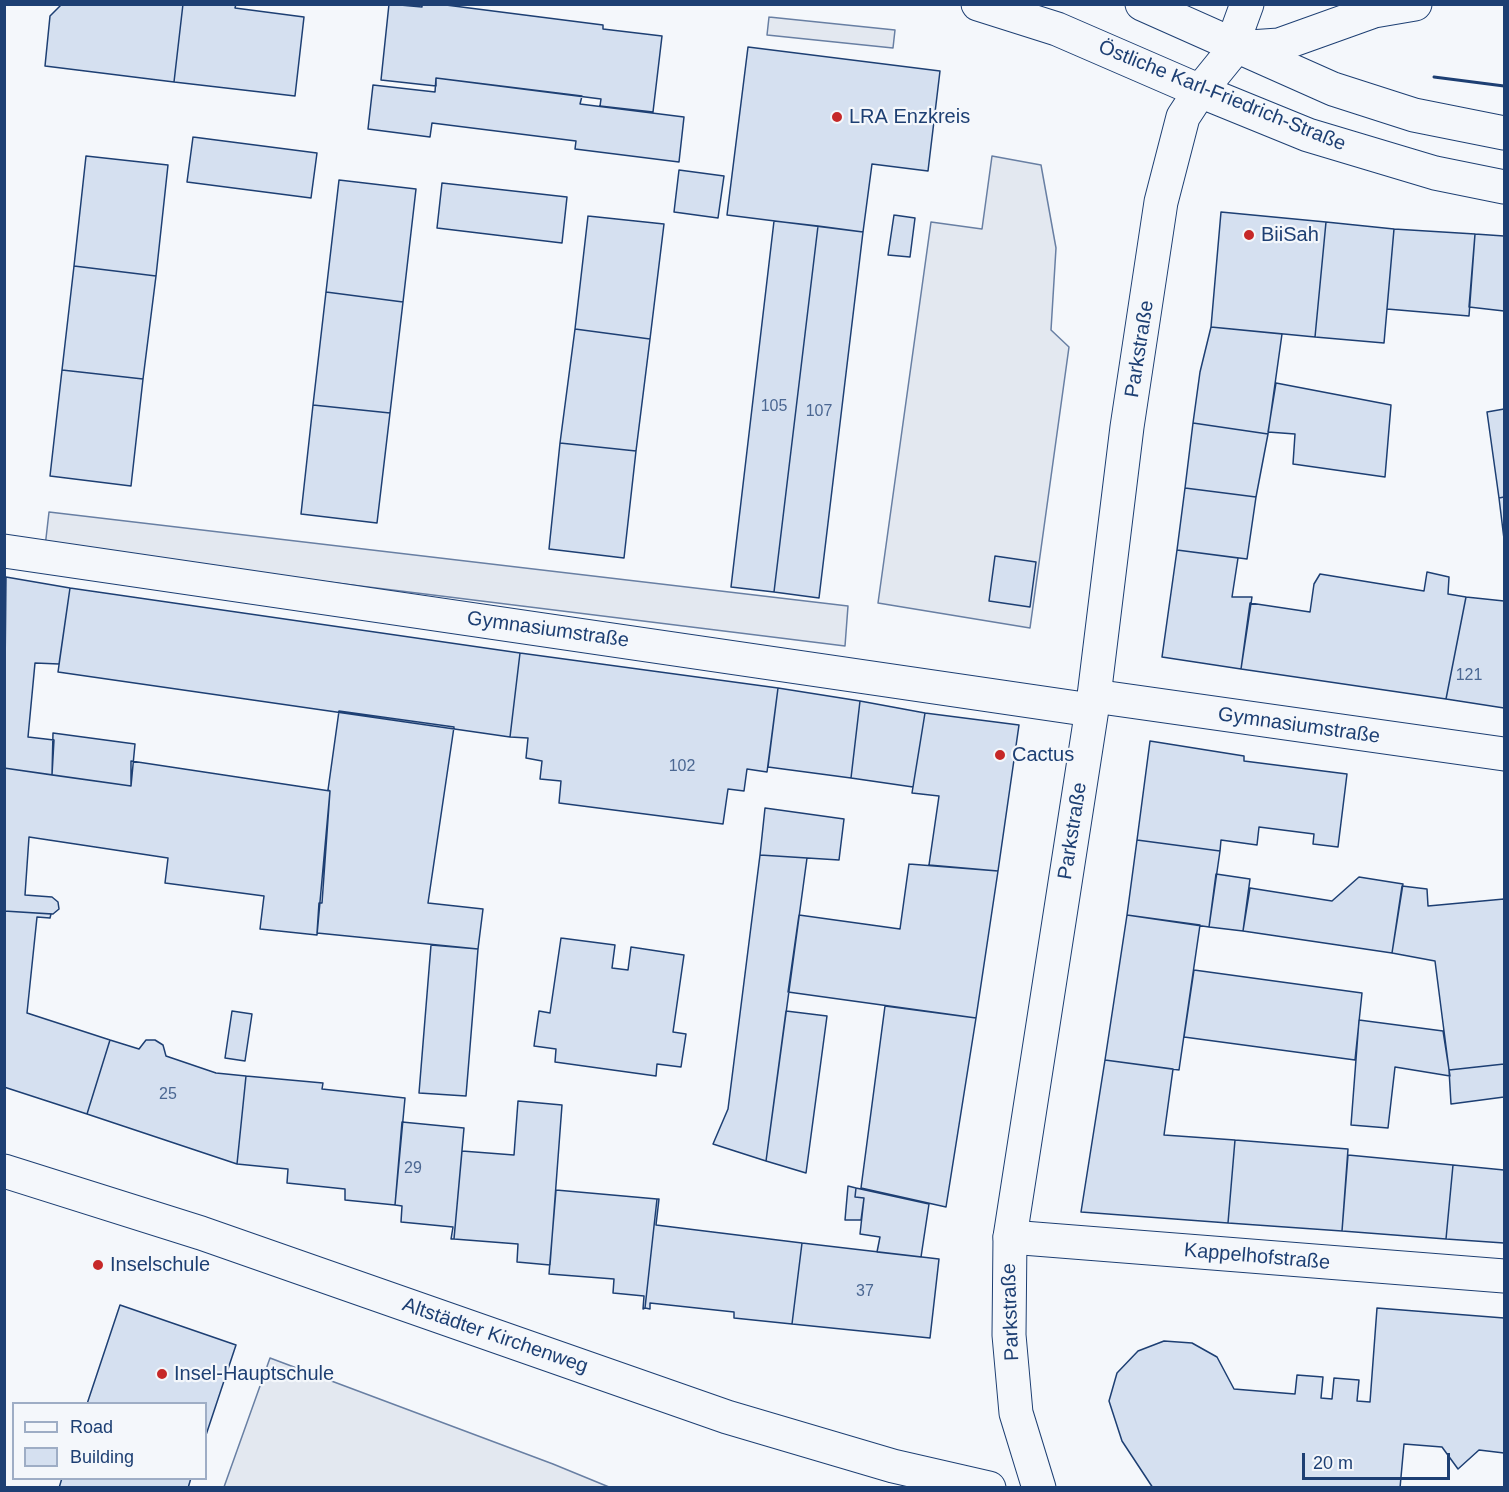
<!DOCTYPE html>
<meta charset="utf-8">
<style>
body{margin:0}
#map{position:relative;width:1509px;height:1492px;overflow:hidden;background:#f4f7fb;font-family:Helvetica,sans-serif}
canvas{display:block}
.frame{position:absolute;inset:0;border:6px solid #1d3f73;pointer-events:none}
.legend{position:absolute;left:12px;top:1402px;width:195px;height:78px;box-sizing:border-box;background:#f4f7fb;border:2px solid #9eadc5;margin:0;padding:8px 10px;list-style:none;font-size:18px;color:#1d3f73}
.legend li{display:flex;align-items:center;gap:12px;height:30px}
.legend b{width:30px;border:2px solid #9eadc5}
.scale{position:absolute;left:1302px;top:1453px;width:148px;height:27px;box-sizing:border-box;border:3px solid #1d3f73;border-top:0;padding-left:8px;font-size:18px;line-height:21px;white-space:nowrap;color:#1d3f73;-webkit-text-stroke:4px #f4f7fb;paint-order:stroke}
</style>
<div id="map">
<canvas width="1509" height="1492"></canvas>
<div class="frame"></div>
<ul class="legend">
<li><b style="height:8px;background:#f4f7fb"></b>Road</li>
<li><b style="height:16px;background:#d5e0f0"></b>Building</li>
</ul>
<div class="scale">20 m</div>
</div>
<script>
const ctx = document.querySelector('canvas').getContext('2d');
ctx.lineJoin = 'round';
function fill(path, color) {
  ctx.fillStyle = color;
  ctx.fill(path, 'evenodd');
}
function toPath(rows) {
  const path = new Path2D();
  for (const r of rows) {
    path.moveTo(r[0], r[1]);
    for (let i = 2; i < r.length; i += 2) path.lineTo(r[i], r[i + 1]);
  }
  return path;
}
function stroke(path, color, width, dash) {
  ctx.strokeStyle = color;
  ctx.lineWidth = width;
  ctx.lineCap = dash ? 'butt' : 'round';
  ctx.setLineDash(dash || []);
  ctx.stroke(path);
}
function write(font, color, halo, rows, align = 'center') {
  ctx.font = font + ' Helvetica,sans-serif';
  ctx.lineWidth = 4.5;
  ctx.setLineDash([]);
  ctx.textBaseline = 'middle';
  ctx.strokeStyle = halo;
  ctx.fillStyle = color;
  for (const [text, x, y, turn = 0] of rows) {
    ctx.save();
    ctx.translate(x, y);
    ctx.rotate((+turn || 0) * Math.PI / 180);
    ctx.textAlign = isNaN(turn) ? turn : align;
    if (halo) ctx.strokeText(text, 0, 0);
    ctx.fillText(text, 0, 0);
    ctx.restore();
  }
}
const parking = toPath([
 [769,17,895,30,893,48,767,35,769,17],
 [992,156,1041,165,1056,248,1051,330,1069,347,1030,628,878,603,931,222,982,229,992,156],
 [49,512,848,606,845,646,45,547,49,512],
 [270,1358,553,1464,609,1487,224,1487,270,1358]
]);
const building = toPath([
 [62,4,183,4,174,82,45,66,50,16,62,4],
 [183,4,236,4,235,8,304,17,295,96,174,82,183,4],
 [389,4,422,7,422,4,438,4,603,25,603,29,662,36,653,112,600,106,601,99,436,78,436,86,381,80,389,4],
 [748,47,940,71,928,171,872,164,863,232,727,215,748,47],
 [436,78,582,96,580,104,684,117,679,162,575,149,576,141,432,123,430,137,368,129,373,85,435,92,436,78],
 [193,137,317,153,311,198,187,182,193,137],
 [86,156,168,165,156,276,74,266,86,156],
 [679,170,724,176,718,218,674,212,679,170],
 [339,180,416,189,403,302,326,292,339,180],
 [442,183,567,197,562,243,437,228,442,183],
 [1221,212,1326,222,1315,337,1211,327,1221,212],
 [894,215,915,218,910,257,888,255,894,215],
 [588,216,664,224,650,339,575,329,588,216],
 [774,221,818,226,774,592,731,587,774,221],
 [1326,222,1394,229,1384,343,1315,337,1326,222],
 [818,226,863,232,819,598,774,592,818,226],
 [1394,229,1475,234,1469,316,1387,309,1394,229],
 [1475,234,1504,236,1504,311,1469,307,1475,234],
 [74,266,156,276,143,379,62,370,74,266],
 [326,292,403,302,390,413,313,405,326,292],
 [1211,327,1282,334,1268,434,1193,423,1200,372,1211,327],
 [575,329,650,339,636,451,560,443,575,329],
 [62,370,143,379,131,486,50,476,62,370],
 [1276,383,1391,405,1385,477,1293,464,1295,434,1268,432,1276,383],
 [313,405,390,413,377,523,301,514,313,405],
 [1504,409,1504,497,1499,498,1487,412,1504,409],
 [1193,423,1268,434,1256,497,1185,488,1193,423],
 [560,443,636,451,624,558,549,549,560,443],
 [1185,488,1256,497,1247,559,1177,550,1185,488],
 [1504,497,1504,539,1499,498,1504,497],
 [1177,550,1238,558,1232,597,1252,597,1241,669,1162,657,1177,550],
 [995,556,1036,562,1030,607,989,601,995,556],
 [1427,572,1449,577,1448,594,1466,597,1446,699,1241,669,1250,603,1310,612,1314,584,1320,574,1424,591,1427,572],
 [6,577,70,588,59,664,35,663,28,737,54,740,52,775,4,768,6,577],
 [70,588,520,653,510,737,58,672,70,588],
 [1466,597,1504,601,1504,708,1446,699,1466,597],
 [520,653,778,688,767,772,747,769,744,791,728,789,723,824,559,803,561,781,540,779,542,761,526,758,528,738,510,737,520,653],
 [778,688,860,701,851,778,768,767,778,688],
 [860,701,925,713,913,787,851,778,860,701],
 [339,711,454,727,428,903,483,909,478,949,317,933,319,903,322,903,330,791,328,790,339,711],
 [925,713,1019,725,998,871,929,865,939,796,912,793,925,713],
 [53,733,135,744,131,786,52,775,53,733],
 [1150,741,1244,756,1244,761,1347,774,1338,847,1313,844,1314,834,1259,827,1257,845,1221,840,1220,851,1137,840,1150,741],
 [131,761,330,791,317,935,260,929,264,896,165,883,168,858,29,837,25,895,52,897,58,902,59,909,53,914,4,911,4,768,131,786,131,761],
 [765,808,844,819,839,860,760,855,765,808],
 [1137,840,1220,851,1209,927,1127,915,1137,840],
 [760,855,807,858,766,1161,713,1144,728,1109,760,855],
 [909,864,998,871,976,1018,788,992,799,915,900,929,909,864],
 [1216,874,1250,879,1243,931,1209,927,1216,874],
 [1359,877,1403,884,1392,953,1243,931,1250,888,1332,901,1359,877],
 [1402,886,1427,889,1428,906,1504,899,1504,1064,1449,1070,1435,961,1392,953,1402,886],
 [4,911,51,914,50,918,37,917,27,1013,110,1040,87,1114,4,1087,4,911],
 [1127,915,1200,925,1179,1070,1105,1060,1127,915],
 [561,938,615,945,612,968,628,970,631,947,684,955,673,1032,686,1034,681,1067,657,1064,656,1076,555,1062,556,1049,534,1046,539,1011,550,1013,561,938],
 [431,945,478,949,466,1096,419,1093,431,945],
 [1194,970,1362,993,1355,1060,1184,1037,1194,970],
 [885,1006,976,1018,946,1207,861,1188,885,1006],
 [232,1011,252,1014,245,1061,225,1058,232,1011],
 [786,1011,827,1016,806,1173,766,1161,786,1011],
 [1359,1020,1443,1031,1450,1076,1395,1067,1388,1128,1351,1125,1359,1020],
 [110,1040,139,1049,146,1040,155,1040,163,1045,166,1056,216,1073,246,1076,237,1164,87,1114,110,1040],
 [1105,1060,1173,1069,1164,1135,1235,1140,1228,1223,1081,1212,1105,1060],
 [1504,1064,1504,1097,1451,1104,1449,1070,1504,1064],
 [246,1076,323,1083,322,1089,405,1098,395,1205,345,1200,345,1189,287,1183,288,1169,237,1164,246,1076],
 [518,1101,562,1105,550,1265,517,1262,518,1244,454,1239,462,1151,514,1155,518,1101],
 [402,1122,464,1128,454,1239,451,1239,453,1227,401,1222,402,1206,395,1205,402,1122],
 [1235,1140,1348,1149,1342,1231,1228,1223,1235,1140],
 [1348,1155,1453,1165,1446,1239,1342,1231,1348,1155],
 [1453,1165,1504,1170,1504,1243,1446,1239,1453,1165],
 [848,1186,856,1188,855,1197,864,1198,861,1220,845,1220,848,1186],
 [856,1188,929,1204,921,1257,877,1252,880,1237,860,1234,864,1198,855,1197,856,1188],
 [556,1190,657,1199,645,1308,643,1309,644,1296,613,1293,614,1279,549,1274,556,1190],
 [657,1199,659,1199,656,1225,802,1243,792,1324,734,1318,734,1312,650,1303,650,1309,645,1308,657,1199],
 [802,1243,939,1259,930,1338,792,1324,802,1243],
 [120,1305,236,1345,206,1435,206,1404,87,1404,120,1305],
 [1377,1308,1504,1318,1504,1453,1479,1450,1458,1469,1442,1447,1404,1444,1400,1488,1153,1488,1122,1441,1109,1401,1117,1373,1138,1351,1164,1341,1192,1343,1217,1357,1234,1389,1295,1394,1297,1375,1323,1377,1321,1398,1332,1399,1334,1378,1359,1380,1357,1401,1370,1402,1377,1308],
 [62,1478,191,1478,188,1488,59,1488,62,1478]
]);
const street = toPath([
 [4,551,1091,710],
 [1094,696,1504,754],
 [1010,1237,1504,1276]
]);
const secondary = toPath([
 [978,4,1057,29,1200,91,1308,135,1435,173,1504,187],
 [1142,4,1333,89,1414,115,1504,133],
 [4,1171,201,1233,727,1417,893,1466,989,1488]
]);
const primary = toPath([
 [1235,48,1279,45,1374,11,1415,4],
 [1039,1488,1016,1413,1009,1335,1010,1237,1094,696,1127,427,1161,202,1183,117,1200,91,1235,48,1239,26,1247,4]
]);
const wall = toPath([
 [1434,77,1504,86]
]);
const markers = [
 [837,117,6,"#c62828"],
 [1249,235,6,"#c62828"],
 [1000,755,6,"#c62828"],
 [98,1265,6,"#c62828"],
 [162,1374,6,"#c62828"]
];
const numberNames = [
 ["105",774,407],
 ["107",819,412],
 ["121",1469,676],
 ["102",682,767],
 ["25",168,1095],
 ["29",413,1169],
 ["37",865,1292]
];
const streetNames = [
 ["Östliche Karl-Friedrich-Straße",1222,96,22],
 ["Parkstraße",1140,349,-81],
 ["Gymnasiumstraße",548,630,8],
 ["Gymnasiumstraße",1299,726,8],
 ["Parkstraße",1073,831,-81],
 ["Kappelhofstraße",1257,1257,5],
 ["Parkstraße",1011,1312,-92],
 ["Altstädter Kirchenweg",495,1336,19]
];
const poiNames = [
 ["LRA Enzkreis",849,117],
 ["BiiSah",1261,235],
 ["Cactus",1012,755],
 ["Inselschule",110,1265],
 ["Insel-Hauptschule",174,1374]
];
fill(parking, '#e3e8f0');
stroke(parking, '#687fa3', 1.5);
fill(building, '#d5e0f0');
stroke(building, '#1d3f73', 1.5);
stroke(street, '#1d3f73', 35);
stroke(secondary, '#1d3f73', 35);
stroke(primary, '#1d3f73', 35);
stroke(street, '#f4f7fb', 33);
stroke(secondary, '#f4f7fb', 33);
stroke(primary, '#f4f7fb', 33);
stroke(wall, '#1d3f73', 3);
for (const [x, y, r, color] of markers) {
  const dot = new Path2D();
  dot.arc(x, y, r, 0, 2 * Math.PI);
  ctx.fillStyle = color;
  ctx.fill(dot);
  stroke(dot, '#f4f7fb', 2);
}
write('16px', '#4b6792', null, numberNames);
write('20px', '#1d3f73', '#f4f7fb', streetNames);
write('20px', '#1d3f73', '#f4f7fb', poiNames, 'left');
</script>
